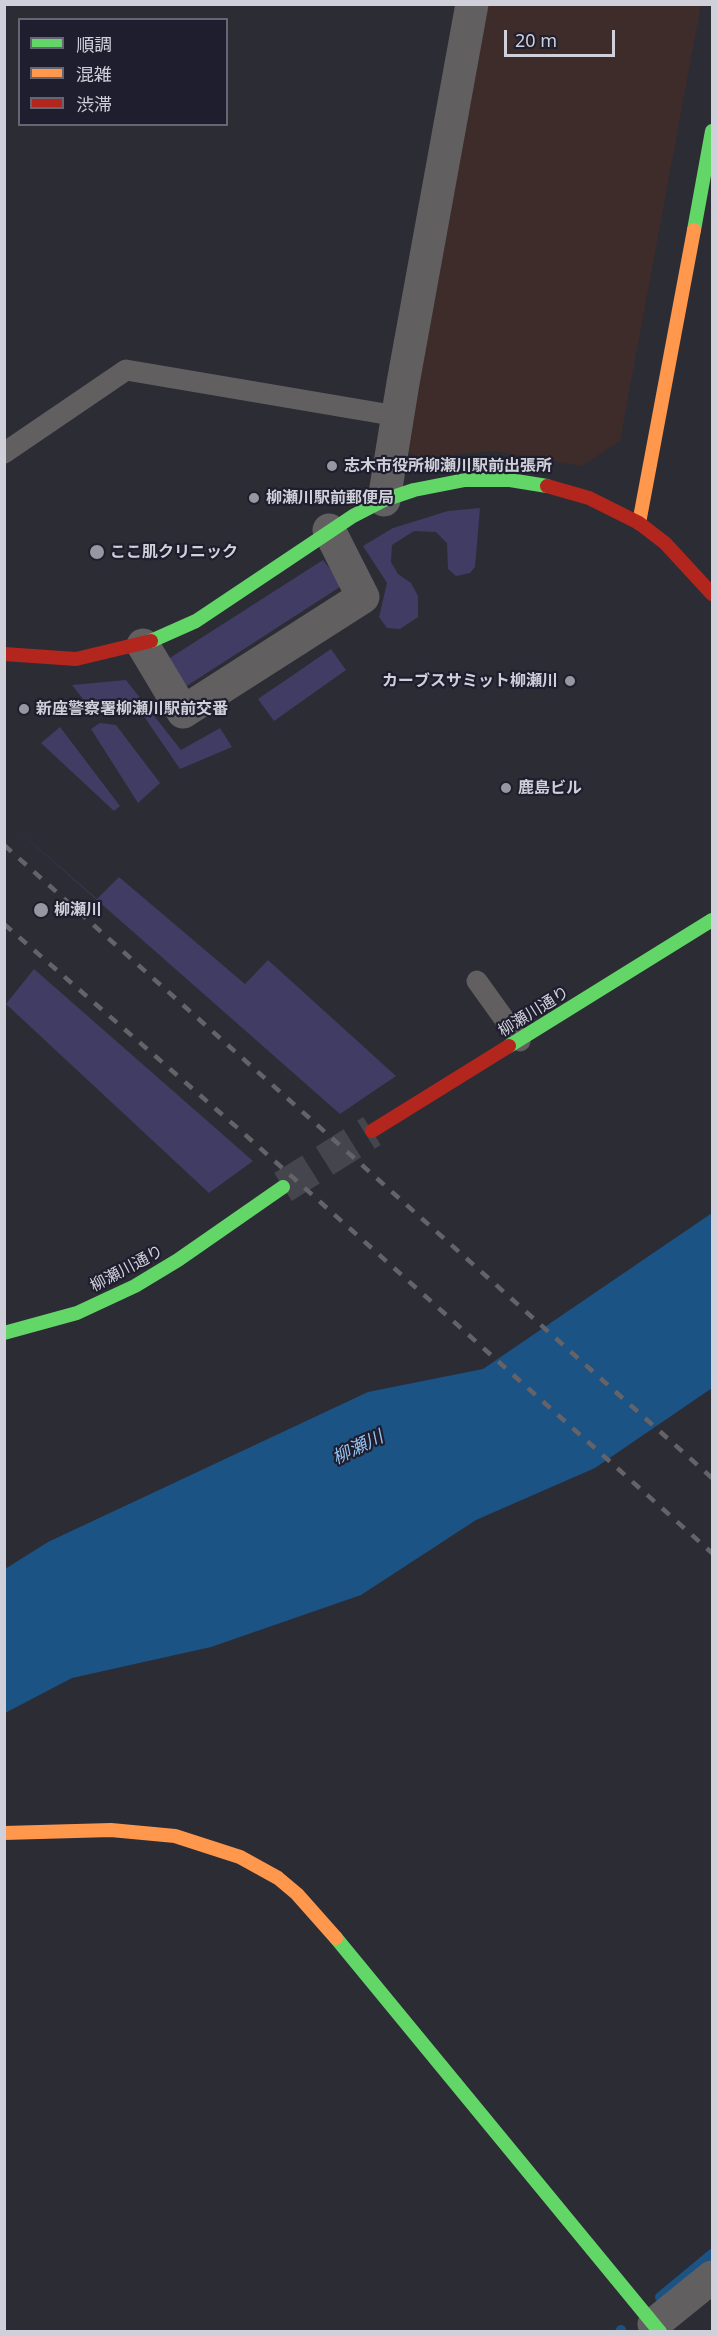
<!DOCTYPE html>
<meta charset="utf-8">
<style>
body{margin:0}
#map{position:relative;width:717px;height:2336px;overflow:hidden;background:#2c2c35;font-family:"Noto Sans","Noto Sans JP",sans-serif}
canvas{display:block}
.frame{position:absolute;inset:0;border:6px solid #d0d0db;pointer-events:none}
.legend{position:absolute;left:18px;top:18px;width:210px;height:108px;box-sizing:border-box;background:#1f1e2e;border:2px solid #666573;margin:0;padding:8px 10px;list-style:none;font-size:18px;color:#d0d0db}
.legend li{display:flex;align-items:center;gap:12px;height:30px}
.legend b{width:30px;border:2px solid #666573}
.scale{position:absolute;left:504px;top:30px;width:111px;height:27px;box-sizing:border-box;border:3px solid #d0d0db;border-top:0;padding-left:8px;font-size:18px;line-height:21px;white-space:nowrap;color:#d0d0db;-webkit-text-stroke:4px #1f1e2e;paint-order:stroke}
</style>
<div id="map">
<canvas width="717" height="2336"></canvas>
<div class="frame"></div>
<ul class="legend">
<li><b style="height:8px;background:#63d668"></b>順調</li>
<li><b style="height:8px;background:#ff974d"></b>混雑</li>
<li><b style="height:8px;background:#b3261e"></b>渋滞</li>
</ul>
<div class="scale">20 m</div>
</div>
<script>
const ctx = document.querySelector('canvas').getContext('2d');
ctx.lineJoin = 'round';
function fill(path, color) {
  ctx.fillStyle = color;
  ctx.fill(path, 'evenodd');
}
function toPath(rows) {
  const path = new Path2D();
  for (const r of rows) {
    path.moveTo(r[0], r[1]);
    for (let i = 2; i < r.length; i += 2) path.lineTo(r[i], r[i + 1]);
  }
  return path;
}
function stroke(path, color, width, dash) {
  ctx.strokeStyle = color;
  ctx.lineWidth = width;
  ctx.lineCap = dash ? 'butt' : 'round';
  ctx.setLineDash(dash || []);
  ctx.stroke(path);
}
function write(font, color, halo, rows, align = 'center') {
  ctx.font = font + ' "Noto Sans","Noto Sans JP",sans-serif';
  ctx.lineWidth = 4.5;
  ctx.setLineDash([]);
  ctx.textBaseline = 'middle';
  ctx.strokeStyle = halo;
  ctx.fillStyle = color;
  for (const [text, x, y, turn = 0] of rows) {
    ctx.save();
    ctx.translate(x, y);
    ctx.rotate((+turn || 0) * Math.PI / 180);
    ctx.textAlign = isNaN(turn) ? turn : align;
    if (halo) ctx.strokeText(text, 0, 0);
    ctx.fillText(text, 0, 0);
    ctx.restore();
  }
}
const commercial = toPath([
 [486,5,701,5,620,441,582,466,495,451,418,458,403,448]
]);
const green = toPath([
 [480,508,475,567,470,573,456,576,448,569,447,543,436,532,414,531,392,545,391,562,398,574,411,583,418,596,418,617,400,629,387,628,379,617,387,583,363,546,393,528,448,511],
 [323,560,343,585,182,689,162,663],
 [331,649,346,670,274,721,258,699],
 [126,680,181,750,220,728,232,747,180,769,141,712,90,708,72,685],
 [100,723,116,725,160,783,138,803,91,729],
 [60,727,120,806,114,811,41,743],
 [5,819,97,899,119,877,245,984,268,960,396,1076,340,1114],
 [34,969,253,1161,209,1193,6,1004]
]);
const water = toPath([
 [712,1213,712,1388,595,1468,476,1520,361,1595,211,1647,72,1678,5,1713,5,1569,48,1542,368,1392,483,1369]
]);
const stream = toPath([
 [660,2297,712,2254],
 [620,2332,621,2330]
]);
const secondaryTunnel = toPath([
 [283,1187,372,1131]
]);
const lane = toPath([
 [4,453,126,370,397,416],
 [477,981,520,1041]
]);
const street = toPath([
 [384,500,403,383,472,4],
 [143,645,183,712,363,597,329,530],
 [654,2324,712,2277]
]);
const fast = toPath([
 [694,230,712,131],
 [151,641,196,621,353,516,384,500,414,490,465,480,510,480,547,486],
 [509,1046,712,920],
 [4,1333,77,1313,135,1286,178,1260,283,1187],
 [336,1938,660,2332]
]);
const slow = toPath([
 [639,523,694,230],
 [4,1833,111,1830,175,1836,240,1857,278,1878,297,1894,336,1938]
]);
const jam = toPath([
 [547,486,589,498,639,523,665,543,712,594],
 [4,654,76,659,151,641],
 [372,1131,509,1046]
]);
const rail = toPath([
 [4,845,712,1478],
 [4,924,241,1131,712,1553]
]);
const markers = [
 [332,466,6,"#9797a1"],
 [254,498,6,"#9797a1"],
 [97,552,8,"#9797a1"],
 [570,681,6,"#9797a1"],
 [24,709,6,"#9797a1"],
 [506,788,6,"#9797a1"],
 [41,910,8,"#9797a1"]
];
const poiNames = [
 ["志木市役所柳瀬川駅前出張所",344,466],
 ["柳瀬川駅前郵便局",266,498],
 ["ここ肌クリニック",110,552],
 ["カーブスサミット柳瀬川",558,681,"right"],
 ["新座警察署柳瀬川駅前交番",36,709],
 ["鹿島ビル",518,788],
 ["柳瀬川",54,910]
];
const streetNames = [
 ["柳瀬川通り",534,1012,-32],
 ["柳瀬川通り",127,1269,-28]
];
const waterNames = [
 ["柳瀬川",358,1448,-26]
];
fill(commercial, '#3d2c2a');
fill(green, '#403c64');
fill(water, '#1c5385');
stroke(stream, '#1c5385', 10);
stroke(secondaryTunnel, '#45454e', 33, [33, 16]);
stroke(lane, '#625f60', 21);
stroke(street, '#625f60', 33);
stroke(fast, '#63d668', 14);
stroke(slow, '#ff974d', 14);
stroke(jam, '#b3261e', 14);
stroke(rail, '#656367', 4.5, [10, 10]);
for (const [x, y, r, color] of markers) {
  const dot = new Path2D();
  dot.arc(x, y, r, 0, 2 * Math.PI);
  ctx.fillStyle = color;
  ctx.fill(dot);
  stroke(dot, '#1f1e2e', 2);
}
write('bold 16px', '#d0d0db', '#1f1e2e', poiNames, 'left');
write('16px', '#d0d0db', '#1f1e2e', streetNames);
write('italic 18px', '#95c3f2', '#1f1e2e', waterNames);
</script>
